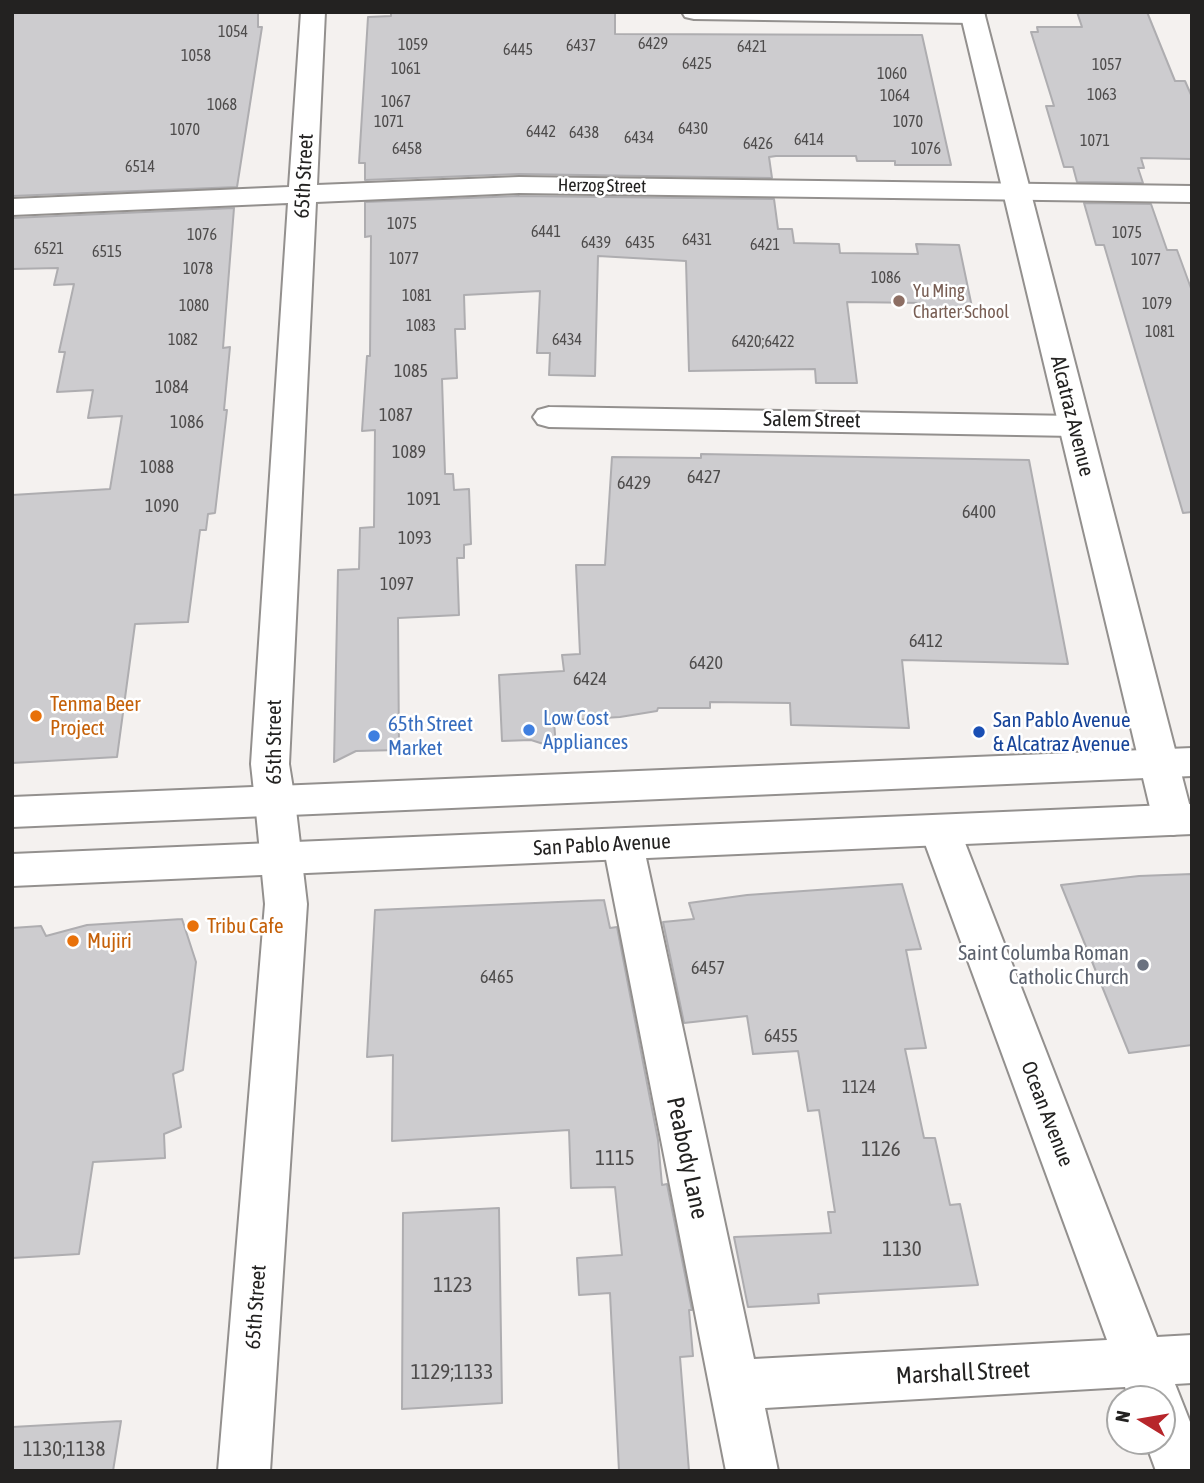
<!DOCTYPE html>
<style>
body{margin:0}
#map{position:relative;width:1204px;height:1483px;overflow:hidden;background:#f4f1ef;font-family:"Asap Condensed",sans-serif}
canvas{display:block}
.frame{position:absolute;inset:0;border:14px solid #232221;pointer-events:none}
.north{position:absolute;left:1106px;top:1385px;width:70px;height:70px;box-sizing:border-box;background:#fff;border:2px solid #a7a7a6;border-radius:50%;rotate:281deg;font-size:19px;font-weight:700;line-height:28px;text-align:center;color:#232221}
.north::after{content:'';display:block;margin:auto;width:24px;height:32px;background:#b7262b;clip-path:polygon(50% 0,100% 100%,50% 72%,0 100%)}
</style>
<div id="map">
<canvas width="1204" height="1483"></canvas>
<div class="frame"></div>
<div class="north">N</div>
</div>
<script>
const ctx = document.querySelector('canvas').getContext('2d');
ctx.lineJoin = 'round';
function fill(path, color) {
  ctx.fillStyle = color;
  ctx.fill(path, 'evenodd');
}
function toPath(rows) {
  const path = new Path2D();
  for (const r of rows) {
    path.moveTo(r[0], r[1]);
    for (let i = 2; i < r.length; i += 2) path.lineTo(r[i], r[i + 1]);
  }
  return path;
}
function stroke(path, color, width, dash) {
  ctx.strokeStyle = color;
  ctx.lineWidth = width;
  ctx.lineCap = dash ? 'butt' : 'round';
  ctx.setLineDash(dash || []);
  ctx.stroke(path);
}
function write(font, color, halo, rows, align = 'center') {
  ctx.font = font + ' "Asap Condensed",sans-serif';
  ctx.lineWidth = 5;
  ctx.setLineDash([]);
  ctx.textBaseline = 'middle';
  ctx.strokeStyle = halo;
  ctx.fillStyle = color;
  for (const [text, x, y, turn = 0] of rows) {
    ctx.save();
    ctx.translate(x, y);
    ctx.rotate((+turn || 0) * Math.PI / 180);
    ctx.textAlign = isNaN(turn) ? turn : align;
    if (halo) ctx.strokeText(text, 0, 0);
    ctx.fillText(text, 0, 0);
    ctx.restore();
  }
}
const building = toPath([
 [12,12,258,12,258,27,262,27,237,187,12,196,12,12],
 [391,12,615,12,615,34,922,35,951,165,895,165,895,161,857,161,856,156,776,156,769,157,772,178,519,174,365,180,365,163,359,163,368,17,391,16,391,12],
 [1077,12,1147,12,1175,81,1185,81,1192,97,1192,159,1141,158,1144,168,1138,168,1143,183,1077,182,1073,167,1064,167,1046,106,1054,106,1031,32,1038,32,1037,27,1082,27,1077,12],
 [519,196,774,199,778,229,792,229,794,243,839,244,840,253,918,254,916,244,959,245,973,312,926,312,925,303,847,302,857,383,816,383,815,369,689,371,686,261,598,256,595,376,549,375,550,353,537,353,540,291,464,295,465,329,455,329,457,378,442,379,445,474,453,474,454,490,469,489,471,544,464,545,464,558,457,558,459,615,398,618,399,750,356,751,334,762,338,570,359,569,360,528,374,527,375,430,362,431,367,356,370,356,371,236,365,237,365,202,519,196],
 [1084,203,1151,204,1167,250,1177,250,1192,291,1192,512,1183,513,1104,245,1096,245,1084,203],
 [234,208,223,348,230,347,224,410,227,410,215,513,208,514,206,530,200,530,188,622,135,624,117,757,12,763,12,495,110,489,122,416,88,418,93,390,57,392,65,352,59,352,74,284,54,285,58,268,12,269,12,218,234,208],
 [701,454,1029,460,1068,664,902,660,909,728,791,725,790,703,710,702,710,708,658,708,657,711,620,717,554,721,556,748,531,740,502,741,499,675,564,671,562,655,580,654,576,565,605,565,612,457,701,458,701,454],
 [1192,874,1192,1045,1129,1053,1061,885,1139,876,1192,874],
 [902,884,921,949,906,950,926,1048,905,1049,924,1138,935,1138,950,1205,960,1204,978,1285,818,1294,819,1303,748,1307,734,1237,831,1233,828,1212,835,1212,819,1110,808,1111,798,1051,753,1054,747,1016,684,1023,663,922,694,919,689,903,747,895,902,884],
 [604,900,610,928,617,927,658,1140,662,1185,667,1184,692,1310,689,1310,693,1356,680,1357,689,1471,619,1471,610,1293,579,1295,577,1258,622,1255,615,1187,571,1188,569,1130,392,1141,393,1055,367,1057,375,910,604,900],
 [182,919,196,962,183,1070,173,1074,181,1127,164,1134,165,1158,93,1162,79,1254,12,1258,12,928,41,926,46,936,87,925,182,919],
 [499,1208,502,1403,402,1409,403,1213,499,1208],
 [121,1421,113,1471,12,1471,12,1427,121,1421]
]);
const minor = toPath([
 [301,12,325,12,317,185,519,177,1192,186,1192,202,519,193,316,202,289,764,295,801,289,811,275,816,261,811,255,801,251,764,288,203,12,215,12,199,289,187,301,12],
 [682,12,983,12,985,16,982,21,973,23,694,19,685,17,682,12],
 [549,407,1075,416,1086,419,1091,426,1086,433,1075,436,549,427,538,424,533,417,538,410,549,407],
 [940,815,954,819,960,830,1157,1337,1192,1335,1192,1383,1175,1384,1192,1427,1192,1471,1156,1471,1145,1441,1162,1441,1162,1399,1129,1399,1125,1387,765,1408,778,1471,726,1471,603,844,609,833,623,829,637,833,643,844,754,1359,1107,1340,920,830,926,819,940,815]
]);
const tertiary = toPath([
 [960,12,984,12,1192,815,1187,831,1173,835,1159,831,1153,820,960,12],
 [275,786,289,791,295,801,307,904,270,1471,218,1471,265,904,255,801,261,791,275,786]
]);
const primary = toPath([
 [1192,748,1192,776,12,827,12,797,1192,748],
 [1192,804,1192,834,12,886,12,854,1192,804]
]);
const markers = [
 [899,301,7,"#8d6e63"],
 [36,716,7,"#e8710a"],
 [529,730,7,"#3f7fe0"],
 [979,732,7,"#1a4fb4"],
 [374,736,7,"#3f7fe0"],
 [193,926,7,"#e8710a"],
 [73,941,7,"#e8710a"],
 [1143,965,7,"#6b7280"]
];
const farNumbernames = [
 ["1054",233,32],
 ["6429",653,44],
 ["1059",413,45],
 ["6437",581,46],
 ["6421",752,47],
 ["6445",518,50],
 ["1058",196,56],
 ["6425",697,64],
 ["1057",1107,65],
 ["1061",406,69],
 ["1060",892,74],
 ["1063",1102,95],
 ["1064",895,96],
 ["1067",396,102],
 ["1068",222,105],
 ["1071",389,122],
 ["1070",908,122],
 ["6430",693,129],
 ["1070",185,130],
 ["6442",541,132],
 ["6438",584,133],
 ["6434",639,138],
 ["6414",809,140],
 ["1071",1095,141],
 ["6426",758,144],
 ["6458",407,149],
 ["1076",926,149],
 ["6514",140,167],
 ["1075",402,224],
 ["6441",546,232],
 ["1075",1127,233],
 ["1076",202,235],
 ["6431",697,240],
 ["6439",596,243],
 ["6435",640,243],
 ["6421",765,245],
 ["6521",49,249],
 ["6515",107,252],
 ["1077",404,259],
 ["1077",1146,260],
 ["1078",198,269],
 ["1086",886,278],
 ["1081",417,296],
 ["1079",1157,304],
 ["1080",194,306],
 ["1083",421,326],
 ["1081",1160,332],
 ["1082",183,340],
 ["6434",567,340],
 ["6420;6422",763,342]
];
const farStreetnames = [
 ["Herzog Street",602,186,1]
];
const farEducationnames = [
 ["Yu Ming",913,291],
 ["Charter School",913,312]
];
const numberNames = [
 ["1085",411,371],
 ["1084",172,387],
 ["1087",396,415],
 ["1086",187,422],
 ["1089",409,452],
 ["1088",157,467],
 ["6427",704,477],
 ["6429",634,483],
 ["1091",424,499],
 ["1090",162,506],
 ["6400",979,512],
 ["1093",415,538],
 ["1097",397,584],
 ["6412",926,641],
 ["6420",706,663],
 ["6424",590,679],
 ["6457",708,968],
 ["6465",497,977],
 ["6455",781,1036],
 ["1124",859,1087]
];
const streetNames = [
 ["65th Street",304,176,-87],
 ["Alcatraz Avenue",1072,416,76],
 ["Salem Street",812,420,1],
 ["65th Street",274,742,-90],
 ["San Pablo Avenue",602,845,-3],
 ["Ocean Avenue",1047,1114,69],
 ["65th Street",256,1307,-86]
];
const foodNames = [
 ["Tenma Beer",50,704],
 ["Project",50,728],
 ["Tribu Cafe",207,926],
 ["Mujiri",87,941]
];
const shopNames = [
 ["Low Cost",543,718],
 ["Appliances",543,742],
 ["65th Street",388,724],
 ["Market",388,748]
];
const transitNames = [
 ["San Pablo Avenue",993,720],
 ["& Alcatraz Avenue",993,744]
];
const worshipNames = [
 ["Saint Columba Roman",1129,953],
 ["Catholic Church",1129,977]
];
const nearNumbernames = [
 ["1126",881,1149],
 ["1115",615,1158],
 ["1130",902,1249],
 ["1123",453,1285],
 ["1129;1133",452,1372],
 ["1130;1138",64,1449]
];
const nearStreetnames = [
 ["Peabody Lane",687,1158,78],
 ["Marshall Street",963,1373,-3]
];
fill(building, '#cdcccf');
stroke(building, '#aeadb0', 2);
stroke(minor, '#93908e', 4);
stroke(tertiary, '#93908e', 4);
stroke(primary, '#93908e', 4);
fill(minor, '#fff');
fill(tertiary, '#fff');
fill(primary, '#fff');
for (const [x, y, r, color] of markers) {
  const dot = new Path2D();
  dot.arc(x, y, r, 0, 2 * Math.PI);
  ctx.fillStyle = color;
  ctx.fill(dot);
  stroke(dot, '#fff', 2.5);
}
write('16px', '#4e4c4c', null, farNumbernames);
write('18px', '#232221', '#fff', farStreetnames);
write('18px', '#785e54', '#fff', farEducationnames, 'left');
write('18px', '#4e4c4c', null, numberNames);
write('21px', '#232221', '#fff', streetNames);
write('21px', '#c56008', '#fff', foodNames, 'left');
write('21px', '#366cbe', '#fff', shopNames, 'left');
write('21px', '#164399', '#fff', transitNames, 'left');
write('21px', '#5b616d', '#fff', worshipNames, 'right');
write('21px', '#4e4c4c', null, nearNumbernames);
write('24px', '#232221', '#fff', nearStreetnames);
</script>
